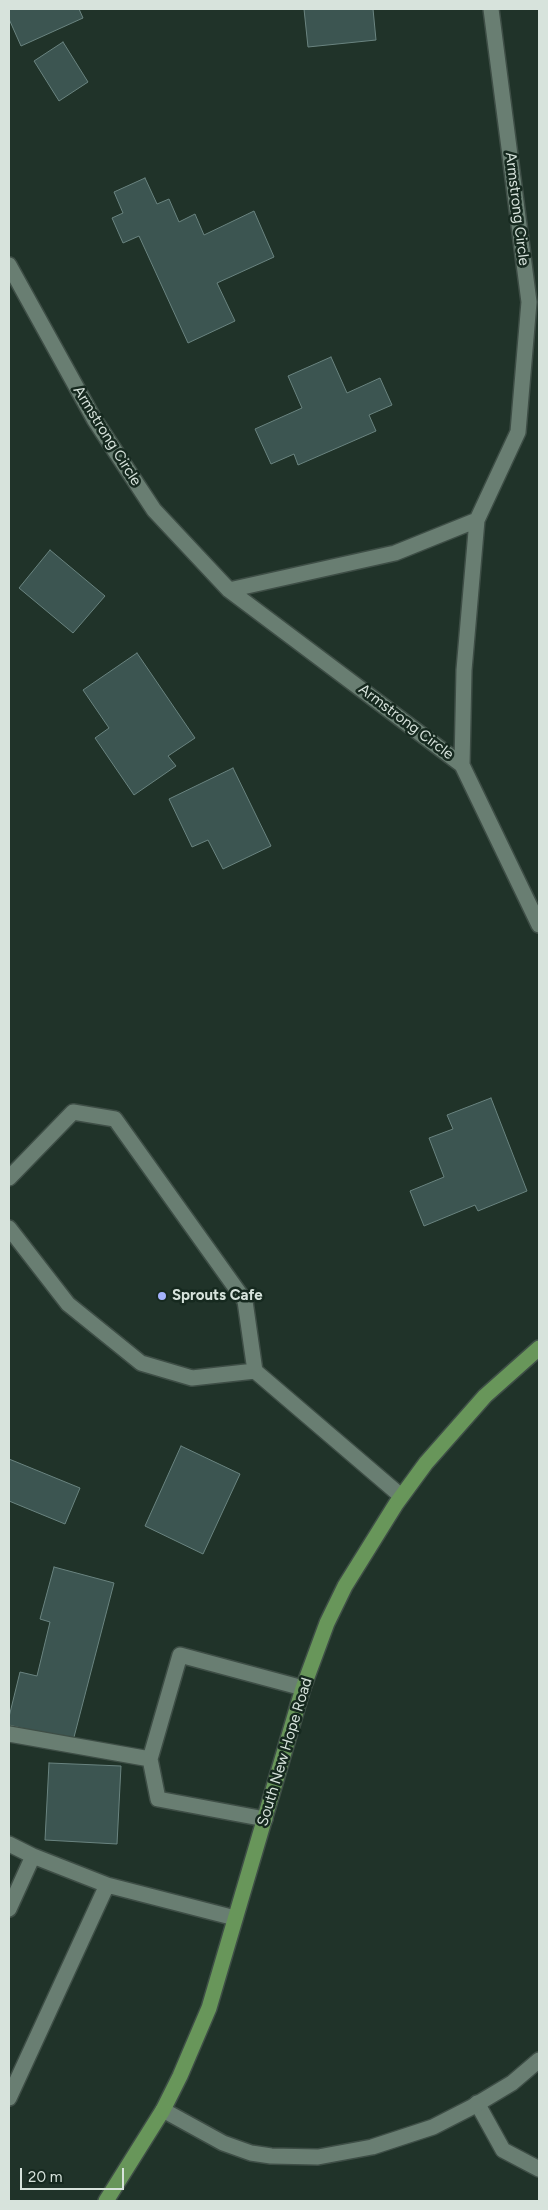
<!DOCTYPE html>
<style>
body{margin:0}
#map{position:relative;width:548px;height:2210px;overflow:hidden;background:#203329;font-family:Figtree,sans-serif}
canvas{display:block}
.frame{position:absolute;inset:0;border:10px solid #d7e3dc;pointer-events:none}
.scale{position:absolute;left:20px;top:2168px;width:104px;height:22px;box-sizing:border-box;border:2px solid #d7e3dc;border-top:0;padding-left:6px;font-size:15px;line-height:18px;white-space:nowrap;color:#d7e3dc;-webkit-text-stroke:4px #16291f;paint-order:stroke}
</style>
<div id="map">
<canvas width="548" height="2210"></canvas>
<div class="frame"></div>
<div class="scale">20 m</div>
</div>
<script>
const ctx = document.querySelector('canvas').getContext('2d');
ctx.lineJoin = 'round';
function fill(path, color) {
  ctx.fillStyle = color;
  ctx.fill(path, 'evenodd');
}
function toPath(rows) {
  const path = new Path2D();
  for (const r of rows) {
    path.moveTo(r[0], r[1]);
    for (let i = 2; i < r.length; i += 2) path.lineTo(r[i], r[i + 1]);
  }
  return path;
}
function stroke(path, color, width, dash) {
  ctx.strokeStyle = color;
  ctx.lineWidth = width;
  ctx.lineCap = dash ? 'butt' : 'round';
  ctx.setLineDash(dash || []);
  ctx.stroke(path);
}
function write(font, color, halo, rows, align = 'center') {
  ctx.font = font + ' Figtree,sans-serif';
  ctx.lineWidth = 5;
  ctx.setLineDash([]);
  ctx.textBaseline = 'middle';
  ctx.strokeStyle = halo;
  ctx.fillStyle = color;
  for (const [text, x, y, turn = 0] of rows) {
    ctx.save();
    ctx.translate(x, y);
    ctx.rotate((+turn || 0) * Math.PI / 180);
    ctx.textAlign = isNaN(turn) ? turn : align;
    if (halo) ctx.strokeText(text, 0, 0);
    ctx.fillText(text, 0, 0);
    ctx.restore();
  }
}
const building = toPath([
 [9,9,79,9,83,18,21,46,9,19,9,9],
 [304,9,373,9,376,40,308,47,304,9],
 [63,42,88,82,59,101,34,61,63,42],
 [145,178,157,204,169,199,179,222,195,214,204,235,254,211,274,257,217,283,235,321,188,343,139,236,123,243,112,218,123,213,114,192,145,178],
 [331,357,347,393,380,378,392,405,369,415,376,431,298,465,294,454,271,464,255,429,302,408,288,376,331,357],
 [50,550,105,596,73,633,19,588,50,550],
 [137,653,195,738,168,756,176,766,134,795,95,738,109,728,83,690,137,653],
 [233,768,271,846,223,869,208,840,192,847,169,799,233,768],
 [491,1098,527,1191,478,1211,475,1205,424,1226,410,1191,444,1177,429,1138,453,1129,447,1115,491,1098],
 [181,1446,240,1474,203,1554,145,1526,181,1446],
 [9,1459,80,1488,65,1524,9,1501,9,1459],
 [54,1567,114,1583,73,1741,9,1725,9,1717,20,1672,37,1676,50,1622,40,1619,54,1567],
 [49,1763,121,1766,117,1844,45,1840,49,1763]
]);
const lane = toPath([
 [9,1178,73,1112,115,1119,245,1301,255,1371,401,1496],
 [9,1228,68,1304,141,1363,192,1378,255,1371],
 [9,1734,150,1759],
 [265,1819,158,1799,150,1759,180,1655,303,1688],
 [9,1844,33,1856],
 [9,1909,33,1856,107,1885,235,1918],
 [9,2098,107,1885],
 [477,2103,503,2150,539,2169]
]);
const street = toPath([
 [491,9,529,302,518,432,477,520,464,670,462,765,539,925],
 [9,265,94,419,154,510,229,590,462,765],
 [229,590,395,553,477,520],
 [163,2110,223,2143,251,2153,271,2156,318,2157,372,2147,433,2127,472,2107,512,2083,539,2060]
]);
const primary = toPath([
 [106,2201,163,2110,180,2076,209,2008,303,1688,327,1623,345,1586,396,1504,426,1463,485,1396,539,1348]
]);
const markers = [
 [162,1296,5,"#a4b2fc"]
];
const streetNames = [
 ["Armstrong Circle",517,209,83],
 ["Armstrong Circle",107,436,58],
 ["Armstrong Circle",406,722,37],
 ["South New Hope Road",285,1752,-73]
];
const poiNames = [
 ["Sprouts Cafe",172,1296]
];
fill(building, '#3c5551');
stroke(building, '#6a8480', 1);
stroke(lane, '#3e4e46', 18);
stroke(street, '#3e4e46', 18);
stroke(primary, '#3e4e46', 18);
stroke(lane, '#697e72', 15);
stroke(street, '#697e72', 15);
stroke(primary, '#68965a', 15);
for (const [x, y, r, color] of markers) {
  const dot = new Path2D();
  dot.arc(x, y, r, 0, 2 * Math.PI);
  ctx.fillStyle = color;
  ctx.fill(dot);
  stroke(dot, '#16291f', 2);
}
write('15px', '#d7e3dc', '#16291f', streetNames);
write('bold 15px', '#d7e3dc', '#16291f', poiNames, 'left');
</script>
